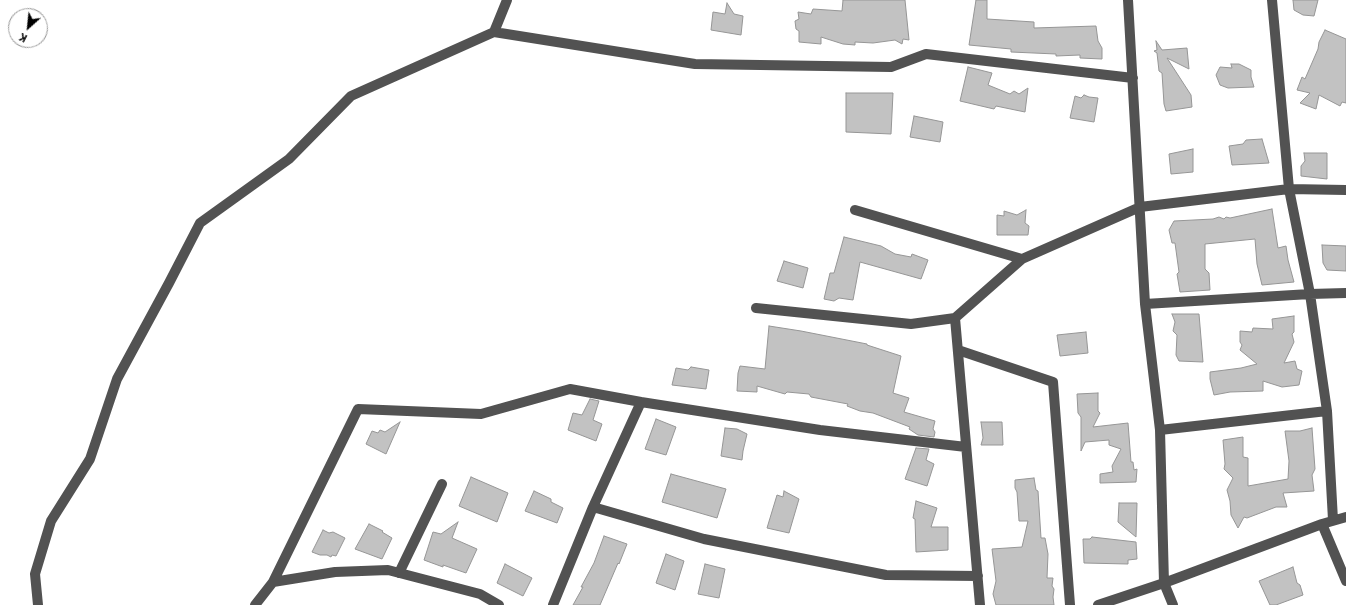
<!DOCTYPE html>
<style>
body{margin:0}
#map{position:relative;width:1346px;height:605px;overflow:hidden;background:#fff;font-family:Barlow,sans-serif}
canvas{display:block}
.north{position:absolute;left:8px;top:8px;width:40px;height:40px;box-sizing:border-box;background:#fff;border:1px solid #999;border-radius:50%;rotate:207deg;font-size:11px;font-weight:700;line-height:16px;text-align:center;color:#000}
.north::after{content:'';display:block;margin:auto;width:14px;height:18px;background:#000;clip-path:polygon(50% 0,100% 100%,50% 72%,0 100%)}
</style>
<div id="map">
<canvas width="1346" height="605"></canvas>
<div class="north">K</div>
</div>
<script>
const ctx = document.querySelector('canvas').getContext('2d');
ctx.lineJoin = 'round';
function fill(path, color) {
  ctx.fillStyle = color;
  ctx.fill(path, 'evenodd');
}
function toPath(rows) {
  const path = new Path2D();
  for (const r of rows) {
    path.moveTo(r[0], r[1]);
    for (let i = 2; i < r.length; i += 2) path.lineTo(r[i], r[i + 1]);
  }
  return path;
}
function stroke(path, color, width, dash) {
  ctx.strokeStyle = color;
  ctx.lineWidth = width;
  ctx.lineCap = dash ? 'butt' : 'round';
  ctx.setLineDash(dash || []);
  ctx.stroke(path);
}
const building = toPath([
 [843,0,905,0,909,40,903,39,902,44,895,40,873,43,855,42,855,45,843,44,821,37,821,44,799,42,799,31,796,29,795,21,799,19,798,12,811,14,813,9,842,11,843,0],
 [976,0,987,0,987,19,1034,22,1034,28,1096,26,1098,41,1102,48,1102,59,1080,58,1080,55,1056,56,1056,54,1011,52,1011,49,969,45,976,0],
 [1293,0,1318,0,1314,16,1303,15,1294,10,1293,0],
 [727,3,734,14,743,16,741,35,711,30,713,12,725,14,727,3],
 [1325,30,1346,39,1346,103,1342,102,1340,106,1319,95,1316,109,1300,103,1310,93,1297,90,1302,77,1305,79,1318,49,1319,42,1325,30],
 [1156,41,1162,50,1187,48,1189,69,1167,58,1191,95,1192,107,1166,111,1164,104,1162,73,1159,71,1157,53,1154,51,1157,50,1156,41],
 [1231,64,1239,64,1251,70,1251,77,1254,87,1228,88,1220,85,1216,75,1220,67,1232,68,1231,64],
 [968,67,992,73,988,85,1010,94,1014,91,1019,94,1028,88,1025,112,996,106,994,109,960,101,968,67],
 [846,93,893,93,891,134,846,132,846,93],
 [1084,95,1089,97,1098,98,1094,122,1070,118,1075,96,1081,98,1084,95],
 [914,116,943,122,940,142,910,137,914,116],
 [1262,139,1269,163,1232,165,1229,146,1243,144,1246,140,1262,139],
 [1193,149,1193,172,1171,174,1169,154,1193,149],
 [1304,153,1327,153,1327,179,1301,176,1301,166,1305,161,1304,153],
 [1272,209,1278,248,1286,246,1288,260,1294,282,1262,285,1257,264,1255,239,1205,244,1205,269,1209,273,1210,290,1180,292,1177,274,1179,272,1175,243,1172,243,1169,230,1174,221,1213,219,1219,217,1224,219,1226,217,1230,218,1272,209],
 [1026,210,1025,223,1029,226,1028,235,997,235,997,215,1004,216,1004,211,1017,215,1026,210],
 [844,237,881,246,895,254,911,257,912,254,928,260,921,279,860,262,853,300,839,298,834,301,824,299,830,273,834,273,844,237],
 [1322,245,1346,246,1346,271,1327,270,1323,263,1322,245],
 [784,261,808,268,803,288,777,281,784,261],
 [1172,314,1199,314,1203,362,1179,361,1176,355,1177,335,1173,331,1175,322,1172,314],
 [1294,316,1294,332,1292,334,1294,342,1284,363,1295,361,1297,369,1302,371,1299,385,1282,387,1263,381,1263,391,1230,392,1214,395,1210,379,1210,372,1241,368,1257,364,1240,350,1242,345,1240,342,1240,331,1252,332,1253,328,1273,329,1272,319,1294,316],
 [769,326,801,331,867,344,867,345,901,356,893,393,909,398,904,412,935,421,933,429,935,432,934,437,918,435,909,429,910,427,873,413,860,411,847,406,848,404,811,397,809,394,787,392,785,394,757,386,757,392,737,391,738,373,740,366,765,369,769,326],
 [1086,332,1088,353,1060,356,1057,335,1086,332],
 [691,367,709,370,706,389,672,385,676,368,688,370,691,367],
 [1098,393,1098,411,1100,413,1093,427,1128,423,1131,462,1133,462,1134,470,1137,469,1136,482,1100,483,1100,474,1113,472,1112,466,1121,449,1109,445,1109,440,1085,442,1081,451,1081,417,1078,413,1077,394,1098,393],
 [590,399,599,401,593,420,602,424,596,441,568,430,573,413,582,415,590,399],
 [656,419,676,427,666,455,645,449,656,419],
 [400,422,386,454,366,444,372,431,378,433,380,430,385,432,400,422],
 [981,422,1002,422,1003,445,981,445,983,438,981,422],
 [725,428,737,429,747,434,743,451,742,460,721,456,725,428],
 [1312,428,1315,469,1312,475,1314,491,1283,493,1287,507,1276,507,1247,518,1244,517,1238,528,1231,515,1230,501,1227,490,1233,478,1224,469,1225,464,1223,440,1243,437,1243,457,1248,458,1248,486,1288,479,1289,461,1285,431,1300,431,1312,428],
 [916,448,929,449,926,460,934,464,927,486,905,479,916,448],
 [671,474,726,489,717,518,662,502,671,474],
 [471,477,508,493,497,522,459,506,471,477],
 [1034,478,1036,490,1038,491,1041,538,1045,538,1048,554,1047,578,1053,578,1052,586,1054,589,1053,597,1054,605,996,605,993,594,996,581,992,549,1022,547,1028,521,1019,521,1017,492,1015,488,1015,480,1034,478],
 [534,491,551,499,551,502,563,508,557,523,525,511,534,491],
 [784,491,799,499,789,533,767,528,777,495,783,497,784,491],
 [916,501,937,508,931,527,948,527,948,550,916,552,915,519,913,518,916,501],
 [1119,503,1137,503,1136,537,1118,522,1119,503],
 [458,522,452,538,477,549,466,573,443,565,443,567,424,560,433,532,441,534,458,522],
 [369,524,383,531,382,532,392,538,382,559,355,549,369,524],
 [323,530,329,533,333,532,345,538,336,556,332,555,331,557,327,555,320,555,312,552,323,530],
 [604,536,627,544,619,564,618,563,600,605,573,605,583,587,581,587,594,563,604,536],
 [1092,537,1136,542,1137,559,1128,560,1128,564,1084,563,1083,539,1090,539,1092,537],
 [666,554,684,561,675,590,656,583,666,554],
 [505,564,532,578,523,596,497,583,505,564],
 [705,564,725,569,719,598,698,594,705,564],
 [1293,567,1297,583,1300,585,1303,595,1276,605,1270,605,1259,581,1293,567]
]);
const minor = toPath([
 [507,0,494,32,695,64,891,67,926,54,1133,78],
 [1128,0,1145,304,1160,430,1164,583,1173,605],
 [1272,0,1289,189,1310,294,1327,411,1333,520],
 [855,210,1022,259],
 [1145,304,1310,294,1346,293],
 [756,308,911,324,955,318],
 [958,350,1053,382,1070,605],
 [1160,430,1327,411],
 [593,507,704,539,886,575,978,576],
 [1322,524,1346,581],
 [399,573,442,484],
 [273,582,358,409,481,414,570,389,641,402],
 [38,605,35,574,51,521,90,459,117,379,169,283,200,223,289,159,351,96,494,32],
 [255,605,273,582,335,572,388,570,480,594,499,605],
 [553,605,593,507,641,402,820,430,966,447],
 [980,605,955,318,1022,259,1140,207,1289,189,1346,190],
 [1098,605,1164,583,1322,524,1346,517]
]);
fill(building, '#c2c2c2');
stroke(building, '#969696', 1);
stroke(minor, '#525252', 10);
</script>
